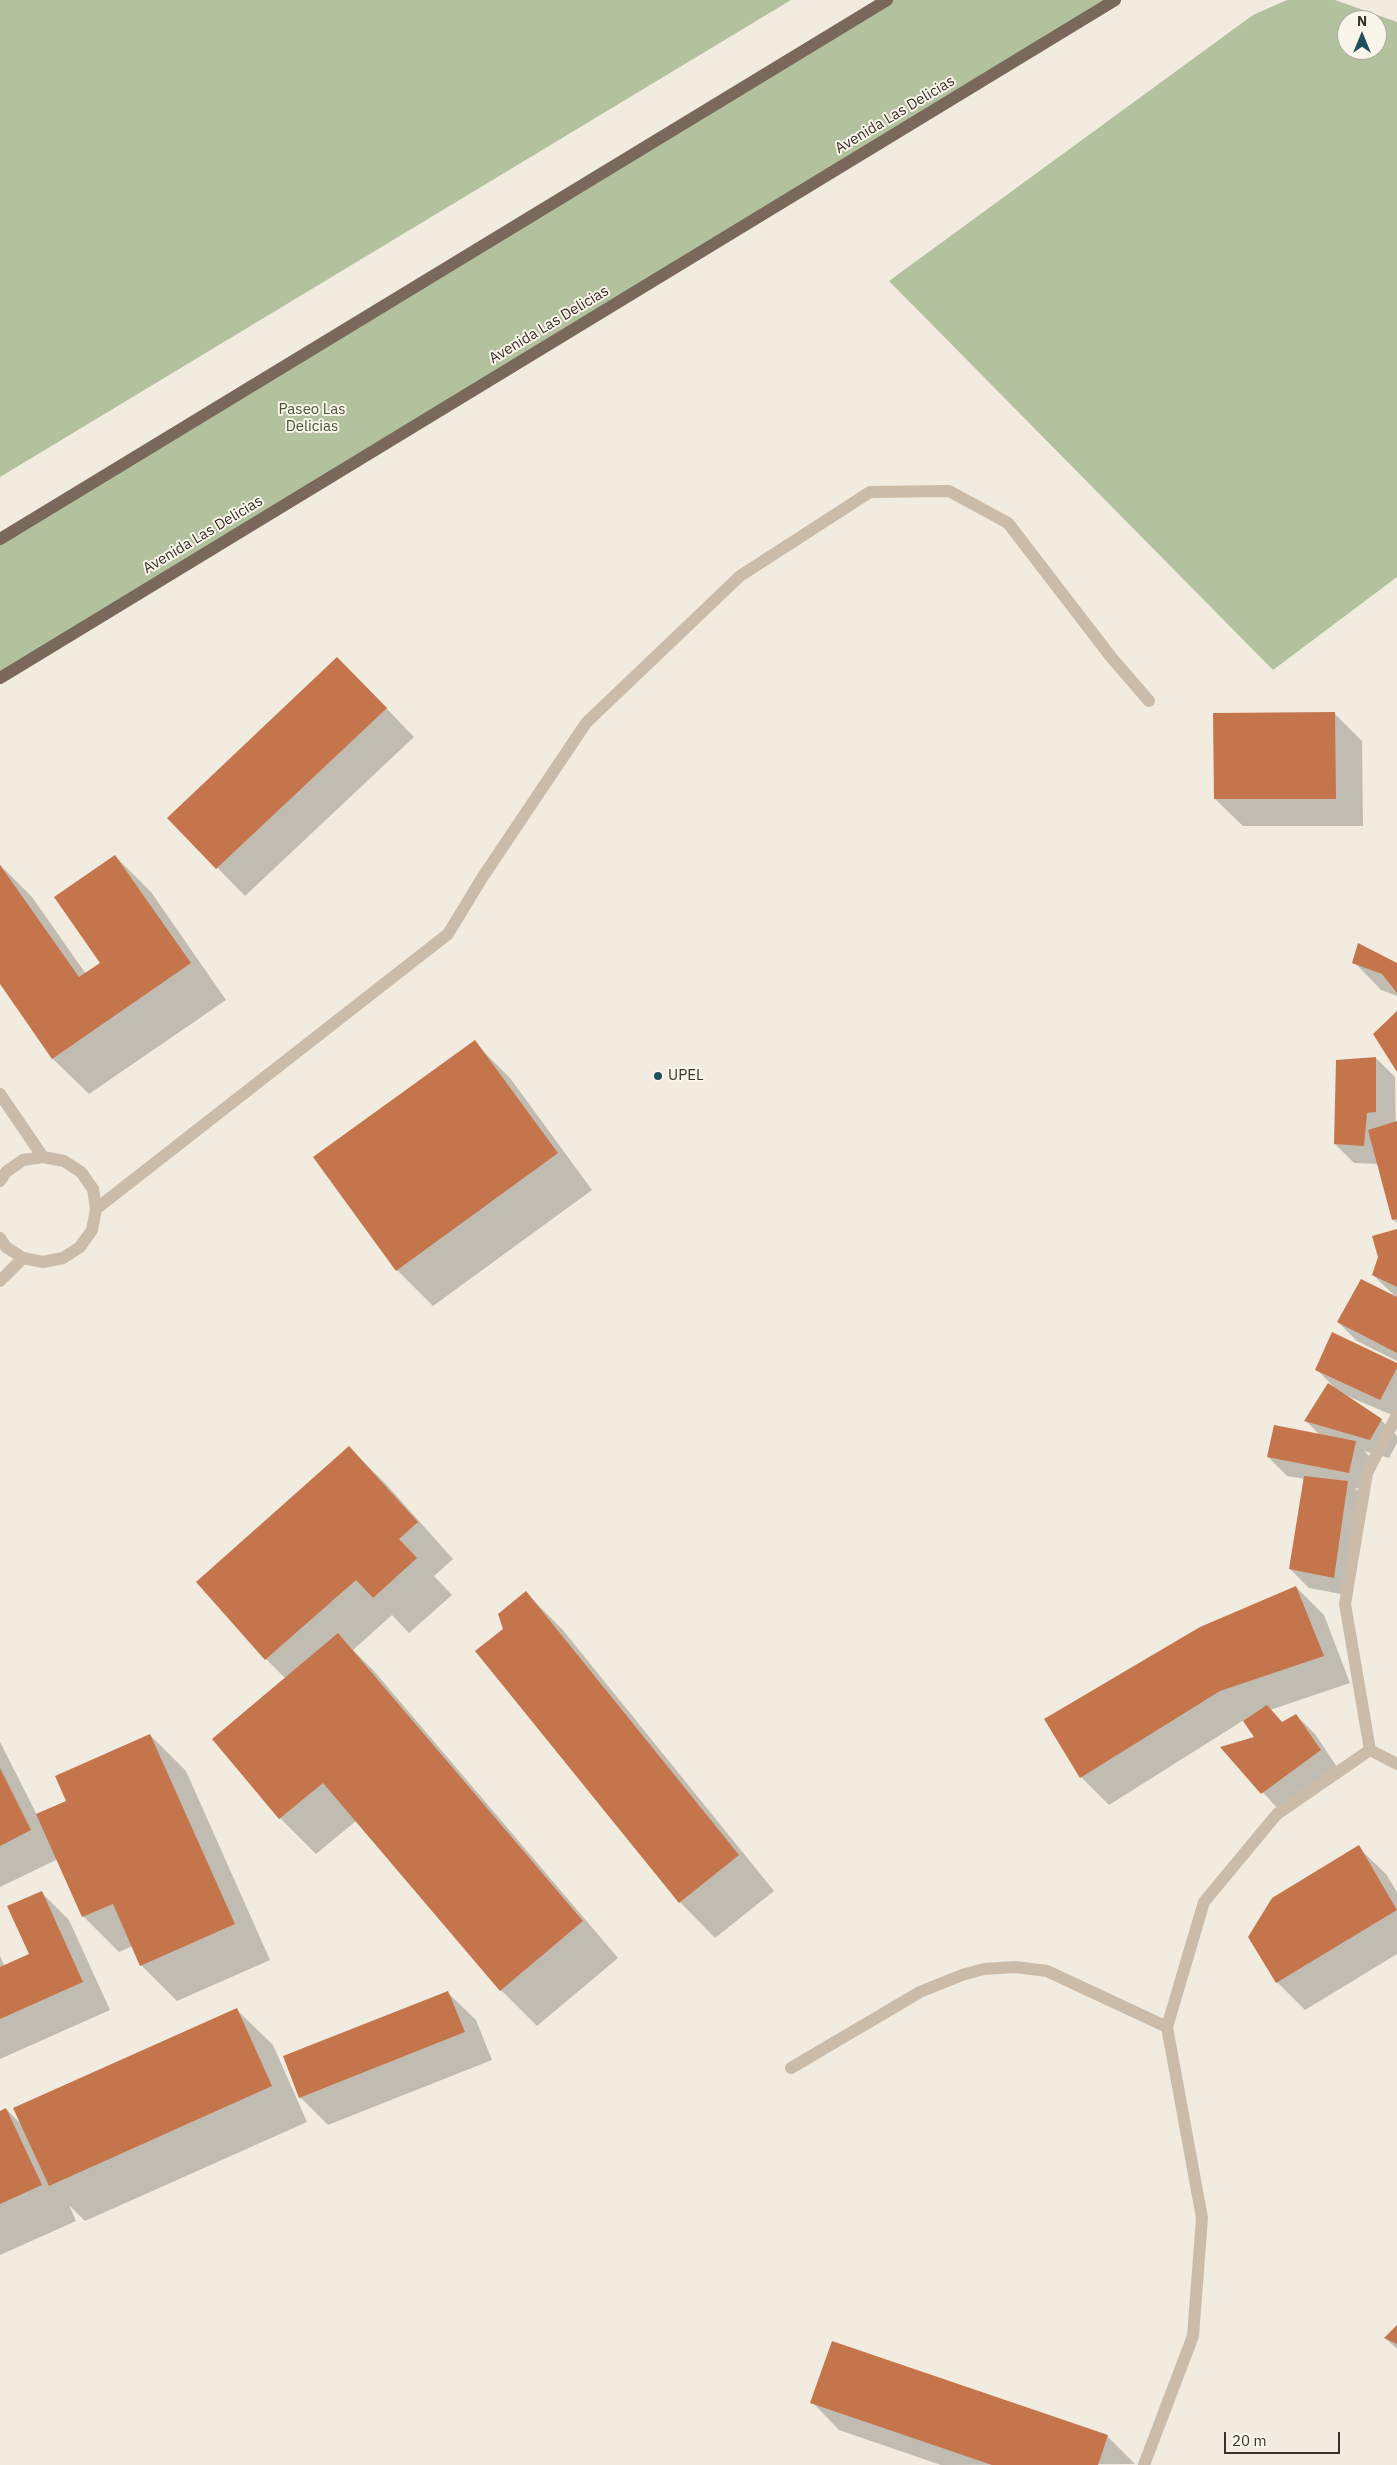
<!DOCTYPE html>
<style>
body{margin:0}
#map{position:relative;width:1397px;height:2465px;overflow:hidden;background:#f2ebdf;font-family:"IBM Plex Sans",sans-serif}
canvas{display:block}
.north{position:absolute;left:1337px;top:10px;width:50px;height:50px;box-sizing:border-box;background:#faf5eb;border:1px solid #aca69e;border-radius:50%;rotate:0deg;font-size:14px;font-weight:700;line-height:20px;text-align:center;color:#38302a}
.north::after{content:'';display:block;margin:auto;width:18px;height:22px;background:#205059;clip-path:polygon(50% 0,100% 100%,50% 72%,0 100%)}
.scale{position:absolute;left:1224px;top:2432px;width:116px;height:22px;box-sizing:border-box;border:2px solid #38302a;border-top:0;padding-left:6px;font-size:15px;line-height:18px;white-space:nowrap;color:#38302a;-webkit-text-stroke:4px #faf5eb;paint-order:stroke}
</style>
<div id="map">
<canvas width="1397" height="2465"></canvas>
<div class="north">N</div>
<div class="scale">20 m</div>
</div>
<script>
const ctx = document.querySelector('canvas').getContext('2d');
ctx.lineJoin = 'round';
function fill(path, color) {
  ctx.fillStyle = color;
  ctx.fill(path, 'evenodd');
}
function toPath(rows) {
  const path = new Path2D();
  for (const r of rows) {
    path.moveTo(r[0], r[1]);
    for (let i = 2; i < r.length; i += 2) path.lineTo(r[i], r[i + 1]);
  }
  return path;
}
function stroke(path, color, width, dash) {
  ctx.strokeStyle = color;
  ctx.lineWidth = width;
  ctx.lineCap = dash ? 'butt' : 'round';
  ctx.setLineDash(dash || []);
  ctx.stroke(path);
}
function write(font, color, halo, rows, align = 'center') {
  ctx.font = font + ' "IBM Plex Sans",sans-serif';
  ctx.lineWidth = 4;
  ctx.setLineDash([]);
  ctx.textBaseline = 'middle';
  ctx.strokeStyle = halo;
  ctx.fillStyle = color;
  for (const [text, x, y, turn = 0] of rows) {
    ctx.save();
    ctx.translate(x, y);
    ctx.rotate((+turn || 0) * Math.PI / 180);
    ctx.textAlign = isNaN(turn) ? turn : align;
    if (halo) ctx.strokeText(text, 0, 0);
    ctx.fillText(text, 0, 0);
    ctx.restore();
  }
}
const green = toPath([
 [0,0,791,0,0,477],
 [887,0,1115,0,0,678,0,539],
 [1287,0,1335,0,1397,22,1397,577,1273,670,889,281,1253,15],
 [1347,20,1377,20,1377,50,1347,50]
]);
const shadow = toPath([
 [365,686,414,737,245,896,169,818],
 [1335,714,1362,741,1363,826,1243,826,1215,799],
 [115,856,151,892,226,1000,89,1094,53,1059,0,982,0,865,32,897,86,974,101,963],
 [1354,962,1397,964,1397,996,1381,990],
 [474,1042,510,1078,592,1190,433,1306,397,1270],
 [1376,1058,1395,1077,1397,1223,1394,1220,1379,1164,1354,1163,1335,1144,1337,1061],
 [1397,1230,1397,1361,1357,1341,1338,1322,1396,1297,1373,1275],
 [1397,1364,1397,1417,1340,1393,1381,1420,1397,1436,1397,1443,1389,1458,1364,1451,1374,1461,1368,1491,1355,1488,1367,1501,1352,1596,1309,1588,1290,1569,1305,1479,1287,1476,1268,1457,1320,1435,1306,1421,1334,1387,1317,1370],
 [349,1448,385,1483,453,1559,434,1576,452,1595,409,1633,392,1615,353,1650,374,1671,618,1958,537,2026,501,1990,356,1821,316,1854,280,1818,214,1740,286,1679,266,1659],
 [1296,1587,1324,1615,1350,1683,1270,1710,1283,1723,1296,1715,1315,1734,1339,1770,1281,1812,1222,1748,1256,1738,1244,1720,1109,1805,1081,1777],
 [526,1593,562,1629,774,1891,715,1938,680,1902],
 [150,1735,186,1771,270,1960,177,2001,141,1965,133,1946,119,1952,83,1916,58,1859,0,1887,0,1742,37,1815,68,1802],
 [1358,1847,1386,1874,1397,1892,1397,1954,1305,2010,1277,1982],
 [41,1892,69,1920,110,2010,0,2059,0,1956,5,1967,31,1955],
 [448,1993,476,2020,492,2060,328,2125,300,2097],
 [237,2010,273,2045,307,2122,85,2221,69,2205,76,2221,0,2255,0,2112,6,2109,22,2125],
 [1397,2326,1397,2349,1385,2338],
 [812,2402,1107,2436,1135,2464,941,2465,839,2430]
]);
const building = toPath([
 [337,657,387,708,216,869,167,818],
 [1335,712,1336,799,1214,799,1213,713],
 [115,855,191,963,52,1059,0,984,0,865,79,977,100,963,54,897],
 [1358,943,1397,963,1397,993,1382,974,1352,963],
 [1397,1011,1397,1072,1373,1034],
 [475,1040,558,1153,396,1271,313,1157],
 [1376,1057,1376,1112,1367,1113,1364,1146,1334,1144,1336,1060],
 [1397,1121,1397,1219,1392,1220,1368,1130],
 [1397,1229,1397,1287,1372,1275,1378,1257,1372,1236],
 [1361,1279,1397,1297,1397,1353,1337,1322],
 [1332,1332,1397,1363,1397,1368,1380,1400,1315,1370],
 [1328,1383,1382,1419,1370,1440,1304,1421],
 [1274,1425,1356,1441,1349,1473,1267,1457],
 [349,1446,418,1522,399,1539,417,1558,373,1598,356,1580,265,1660,196,1582],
 [1304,1476,1348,1481,1334,1578,1289,1569],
 [1296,1586,1324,1656,1220,1691,1080,1778,1044,1719,1200,1627],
 [526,1591,739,1855,679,1903,475,1651,503,1629,498,1614],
 [338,1633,583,1921,500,1991,323,1783,279,1819,212,1739],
 [1267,1705,1282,1722,1296,1714,1321,1750,1261,1794,1220,1747,1254,1737,1243,1721],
 [150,1734,235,1924,140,1966,113,1904,82,1917,36,1814,66,1801,55,1776],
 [0,1768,31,1830,0,1846],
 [1359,1845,1397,1910,1276,1983,1248,1937,1272,1898],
 [42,1891,83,1982,0,2019,0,1967,29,1954,7,1906],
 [448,1991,465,2032,299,2098,283,2056],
 [237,2008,272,2086,49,2186,13,2108],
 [6,2108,42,2185,0,2204,0,2111],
 [1397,2325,1397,2344,1384,2338],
 [832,2341,1108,2435,1098,2465,992,2465,810,2403]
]);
const minor = toPath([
 [0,1094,43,1157],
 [0,1181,6,1172,23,1160,43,1157,64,1161,81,1172,93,1189,96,1209,92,1230,80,1247,63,1258,43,1262,23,1258,6,1247,0,1238],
 [96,1209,448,934,482,878,586,723,740,576,870,492,949,491,1008,523,1111,657,1149,701],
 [0,1281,23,1258],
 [1397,1415,1367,1473,1345,1604,1370,1750,1397,1764],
 [791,2068,920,1992,962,1975,984,1969,1015,1967,1047,1971,1167,2027],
 [1144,2465,1193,2336,1202,2218,1167,2027,1204,1902,1277,1814,1370,1750]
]);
const major = toPath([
 [0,539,887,0],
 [0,678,1115,0]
]);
const markers = [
 [658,1076,5,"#205059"]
];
const streetNames = [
 ["Avenida Las Delicias",895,115,-31],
 ["Avenida Las Delicias",549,325,-31],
 ["Avenida Las Delicias",203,535,-31]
];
const parkNames = [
 ["Paseo Las",312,410],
 ["Delicias",312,427]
];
const poiNames = [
 ["UPEL",668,1076]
];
fill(green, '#b2c19e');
fill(shadow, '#0003');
fill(building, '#c4754b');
stroke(minor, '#cbbcaa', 12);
stroke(major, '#7a695b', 12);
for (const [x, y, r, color] of markers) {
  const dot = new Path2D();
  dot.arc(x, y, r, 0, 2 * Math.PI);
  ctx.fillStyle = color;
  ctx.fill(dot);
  stroke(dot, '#faf5eb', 2);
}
write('15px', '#38302a', '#faf5eb', streetNames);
write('15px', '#43562e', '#faf5eb', parkNames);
write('15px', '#38302a', '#faf5eb', poiNames, 'left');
</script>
